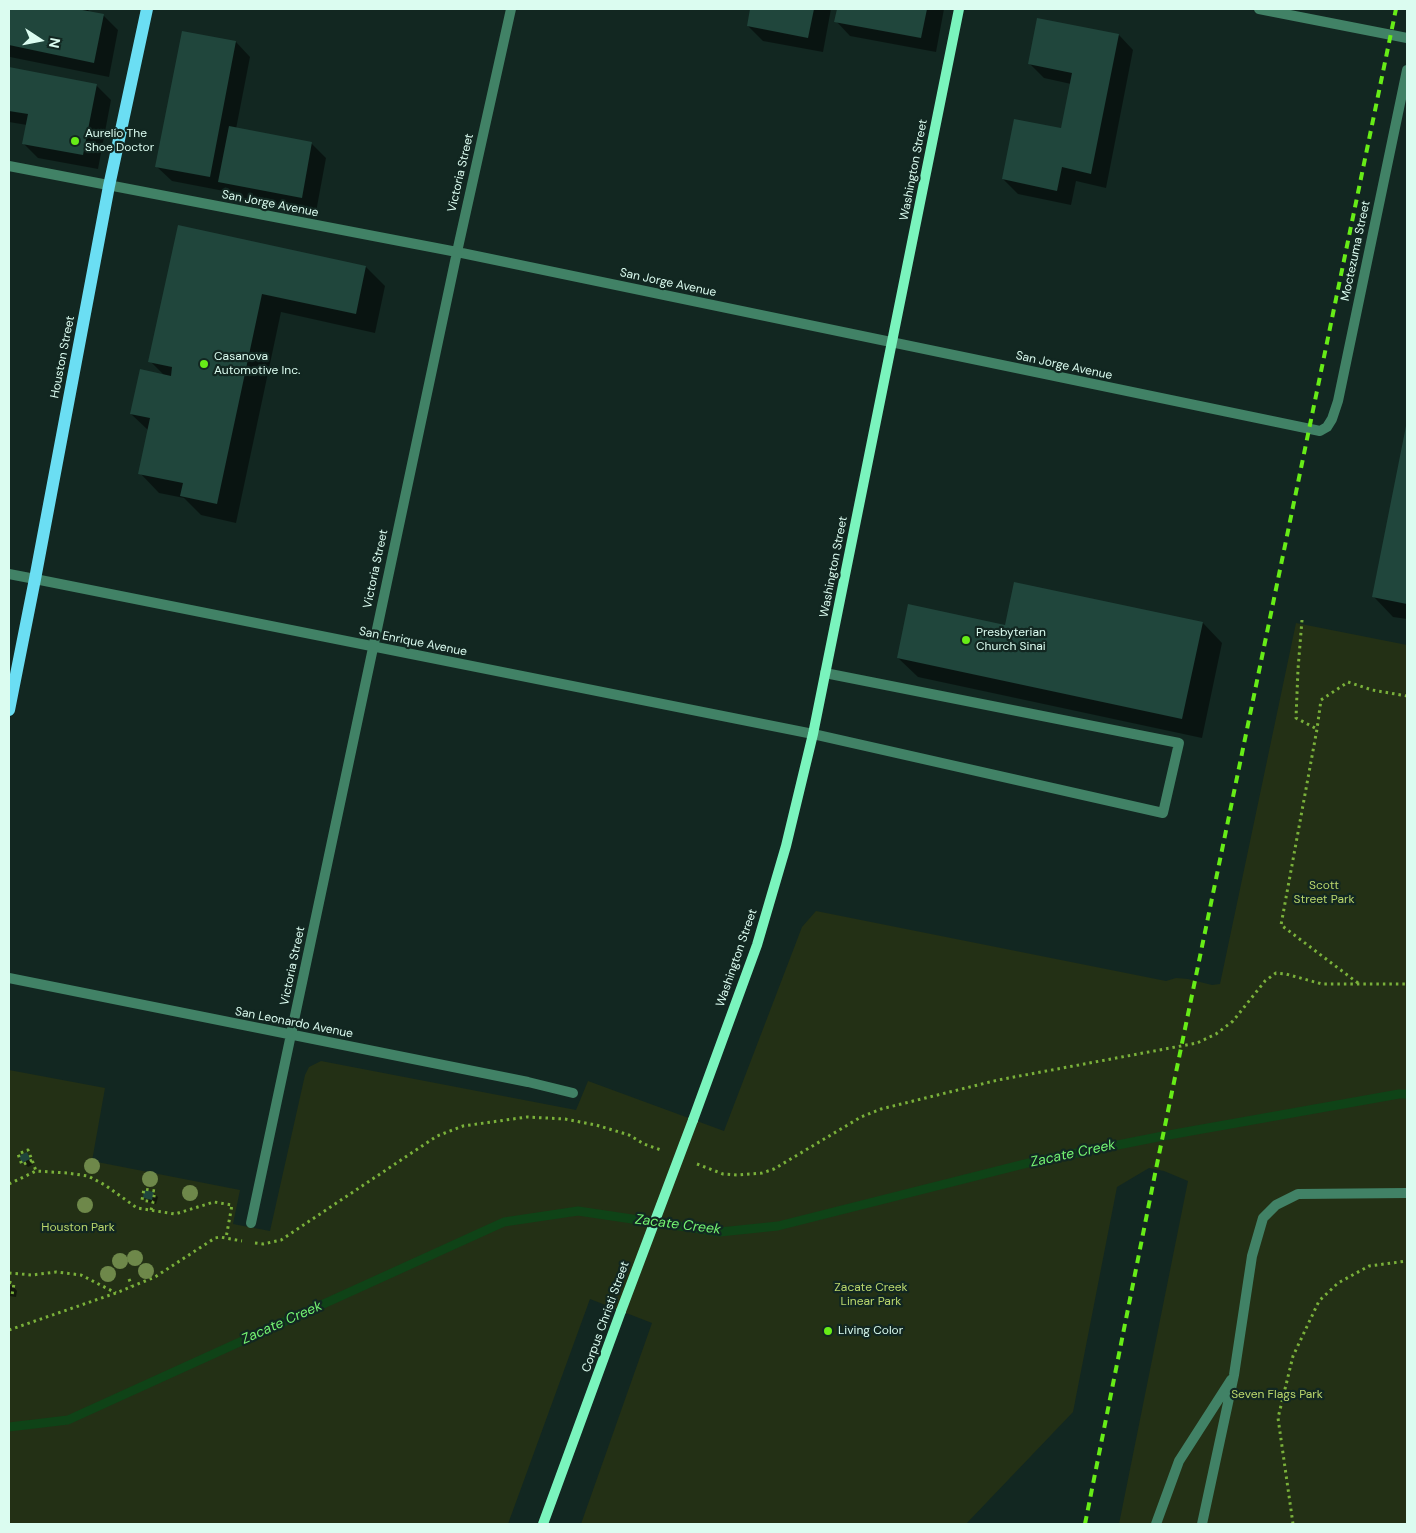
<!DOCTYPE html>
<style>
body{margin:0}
#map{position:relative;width:1416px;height:1533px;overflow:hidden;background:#122721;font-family:"DM Sans",sans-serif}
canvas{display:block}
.frame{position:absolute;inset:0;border:10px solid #dbfcf0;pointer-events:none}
.north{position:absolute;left:15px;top:15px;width:50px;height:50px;-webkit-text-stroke:4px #122721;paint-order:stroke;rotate:101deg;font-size:14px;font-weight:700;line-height:20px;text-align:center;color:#dbfcf0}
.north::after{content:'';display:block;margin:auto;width:18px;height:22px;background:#dbfcf0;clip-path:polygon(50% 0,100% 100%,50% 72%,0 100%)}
</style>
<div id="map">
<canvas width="1416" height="1533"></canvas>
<div class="frame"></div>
<div class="north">N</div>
</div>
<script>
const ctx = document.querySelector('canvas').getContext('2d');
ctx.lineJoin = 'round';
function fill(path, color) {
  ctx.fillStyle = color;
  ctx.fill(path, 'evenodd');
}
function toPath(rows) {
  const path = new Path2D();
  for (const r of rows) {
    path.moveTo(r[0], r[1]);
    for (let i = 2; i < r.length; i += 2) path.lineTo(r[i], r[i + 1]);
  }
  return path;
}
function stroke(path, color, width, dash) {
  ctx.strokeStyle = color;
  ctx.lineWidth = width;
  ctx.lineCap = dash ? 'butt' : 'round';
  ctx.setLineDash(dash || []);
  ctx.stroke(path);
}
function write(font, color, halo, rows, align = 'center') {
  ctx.font = font + ' "DM Sans",sans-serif';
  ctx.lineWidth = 4.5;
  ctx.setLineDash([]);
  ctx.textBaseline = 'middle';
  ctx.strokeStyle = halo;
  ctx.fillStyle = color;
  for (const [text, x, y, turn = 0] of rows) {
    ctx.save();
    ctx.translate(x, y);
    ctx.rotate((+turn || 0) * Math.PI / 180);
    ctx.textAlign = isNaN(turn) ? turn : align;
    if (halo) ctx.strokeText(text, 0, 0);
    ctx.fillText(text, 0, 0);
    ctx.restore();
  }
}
const green = toPath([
 [1296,623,1407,645,1407,1524,1119,1524,1188,1181,1164,1171,1149,1168,1117,1187,1073,1412,966,1524,581,1524,652,1323,590,1299,508,1524,9,1524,9,1070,105,1088,92,1161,240,1190,233,1224,270,1231,305,1075,309,1067,321,1061,576,1110,588,1081,724,1131,802,927,816,911,1166,981,1176,978,1188,979,1212,985,1220,984]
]);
const shadow = toPath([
 [9,9,89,9,88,12,104,16,118,30,109,77,10,57],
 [751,9,831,9,823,52,763,41,748,26],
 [838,9,944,9,936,52,850,36,836,21],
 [1119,35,1133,50,1106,188,1076,181,1071,205,1018,194,1003,179,1062,130,1071,84,1044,78,1029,63],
 [236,42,250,57,236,129,312,144,326,158,316,212,234,196,225,187,224,191,172,181,157,167],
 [9,68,96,85,111,100,98,169,38,158,23,143,27,125,9,122],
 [179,226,366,267,385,286,375,333,281,312,236,523,201,515,184,498,159,493,140,473,149,431,131,414,164,375,150,361],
 [1407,428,1407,619,1393,617,1374,597],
 [1203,623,1222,643,1202,738,918,677,898,658,1006,626],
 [27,1153,34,1164,28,1167,23,1162],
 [153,1193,158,1197,156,1204,149,1202,144,1198],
 [9,1286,13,1286,17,1291,16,1297,9,1296]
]);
const stream = toPath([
 [9,1427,68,1420,504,1222,578,1211,720,1232,778,1226,1032,1162,1163,1136,1399,1094,1407,1094]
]);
const building = toPath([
 [9,9,77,9,104,14,94,63,9,45],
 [750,9,814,9,808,38,747,26],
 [837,9,927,9,921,38,834,22],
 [1037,18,1119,34,1091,174,1062,167,1057,191,1002,179,1014,119,1061,128,1072,73,1028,64],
 [182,31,236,41,210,177,155,167],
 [9,67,97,84,83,155,22,144,28,114,9,111],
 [229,126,312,142,302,198,218,182],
 [178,225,366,266,356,314,262,294,217,504,180,496,183,483,138,474,150,418,130,414,140,369,171,376,172,367,148,362],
 [1406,426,1407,426,1407,604,1372,597],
 [1014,582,1203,622,1182,719,897,658,908,604,1005,625],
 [27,1152,30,1159,22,1163,19,1156],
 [144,1190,154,1192,152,1200,143,1198]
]);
const path = toPath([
 [1302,620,1298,669,1296,718,1317,729],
 [1358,983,1281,925,1317,729,1321,700,1348,682,1372,690,1407,696],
 [32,1160,22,1165,18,1154,28,1150,32,1160,36,1171],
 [697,1164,723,1174,737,1175,762,1173,774,1169,861,1117,881,1109,998,1080,1197,1043,1216,1034,1233,1021,1265,981,1276,973,1286,974,1322,984,1407,984],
 [9,1184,36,1171,67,1173,88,1176,105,1185,137,1208,175,1214,214,1202,232,1205,226,1238],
 [151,1210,153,1202,155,1191,144,1189,142,1200,153,1202],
 [255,1243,263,1244,281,1240,437,1136,463,1126,527,1117,565,1119,596,1125,629,1135,644,1144,661,1150],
 [9,1273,32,1275,56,1272,81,1275,116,1293],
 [129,1279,132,1286],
 [9,1282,14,1284,12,1295,9,1295],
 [9,1330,116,1293,155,1277,215,1238,220,1237,242,1241],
 [1293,1524,1278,1418,1293,1356,1319,1301,1338,1283,1369,1266,1407,1261]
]);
const service = toPath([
 [813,734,1163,813,1179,743,825,673],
 [1156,1524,1179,1461,1231,1380],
 [1202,1524,1234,1375,1252,1256,1263,1218,1276,1205,1298,1194,1407,1193]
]);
const minor = toPath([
 [1259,9,1407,38],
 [9,166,457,252,1320,431,1327,427,1332,419,1338,401,1407,70],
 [35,579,813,734],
 [9,978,528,1082,573,1093],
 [251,1223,457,252,511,9]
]);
const tertiary = toPath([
 [9,574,35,579]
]);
const secondary = toPath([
 [693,1120,757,945,786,846,813,734,959,9],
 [543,1524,621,1311]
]);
const primary = toPath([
 [9,710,35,579,109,186,147,9]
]);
const rail = toPath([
 [1085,1524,1156,1169,1396,9]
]);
const secondaryBridge = toPath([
 [621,1311,693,1120]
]);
const trees = [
 [92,1166],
 [150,1179],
 [190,1193],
 [85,1205],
 [135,1258],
 [120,1261],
 [146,1271],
 [108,1274]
];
const markers = [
 [75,141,5,"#67ec17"],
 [204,364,5,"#67ec17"],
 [966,640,5,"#67ec17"],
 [828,1331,5,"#67ec17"]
];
const poiNames = [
 ["Aurelio The",85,134],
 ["Shoe Doctor",85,148],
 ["Casanova",214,357],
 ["Automotive Inc.",214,371],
 ["Presbyterian",976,633],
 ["Church Sinai",976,647],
 ["Living Color",838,1331]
];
const streetNames = [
 ["Washington Street",914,170,-79],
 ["Victoria Street",461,173,-77],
 ["San Jorge Avenue",270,204,11],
 ["Moctezuma Street",1356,251,-78],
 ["San Jorge Avenue",668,283,12],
 ["Houston Street",63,357,-79],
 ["San Jorge Avenue",1064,366,12],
 ["Washington Street",834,567,-79],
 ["Victoria Street",376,569,-78],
 ["San Enrique Avenue",413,642,11],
 ["Washington Street",737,958,-71],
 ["Victoria Street",293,966,-78],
 ["San Leonardo Avenue",294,1023,11],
 ["Corpus Christi Street",606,1317,-70]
];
const parkNames = [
 ["Scott",1324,886],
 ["Street Park",1324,900],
 ["Houston Park",78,1228],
 ["Zacate Creek",871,1288],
 ["Linear Park",871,1302],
 ["Seven Flags Park",1277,1395]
];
const waterNames = [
 ["Zacate Creek",1073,1154,-12],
 ["Zacate Creek",678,1225,7],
 ["Zacate Creek",282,1323,-24]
];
fill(green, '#233015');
fill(shadow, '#0007');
stroke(stream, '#0f4317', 9);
fill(building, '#20463c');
stroke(path, '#7ab13a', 3, [2.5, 4]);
stroke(service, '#418266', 10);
stroke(minor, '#418266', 10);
stroke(tertiary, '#418266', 10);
stroke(secondary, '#7af4bd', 10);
stroke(primary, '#6bdef3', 12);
stroke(rail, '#67ec17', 4, [8, 6]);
stroke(secondaryBridge, '#7af4bd', 10);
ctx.fillStyle = '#6e884a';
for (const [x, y] of trees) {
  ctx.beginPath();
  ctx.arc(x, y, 8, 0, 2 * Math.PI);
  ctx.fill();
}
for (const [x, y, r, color] of markers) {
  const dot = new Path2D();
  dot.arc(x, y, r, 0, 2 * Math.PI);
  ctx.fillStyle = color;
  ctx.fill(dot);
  stroke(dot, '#122721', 2);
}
write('12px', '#dbfcf0', '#122721', poiNames, 'left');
write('12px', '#dbfcf0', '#122721', streetNames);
write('12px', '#bad76c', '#122721', parkNames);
write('italic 14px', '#73f372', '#122721', waterNames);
</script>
